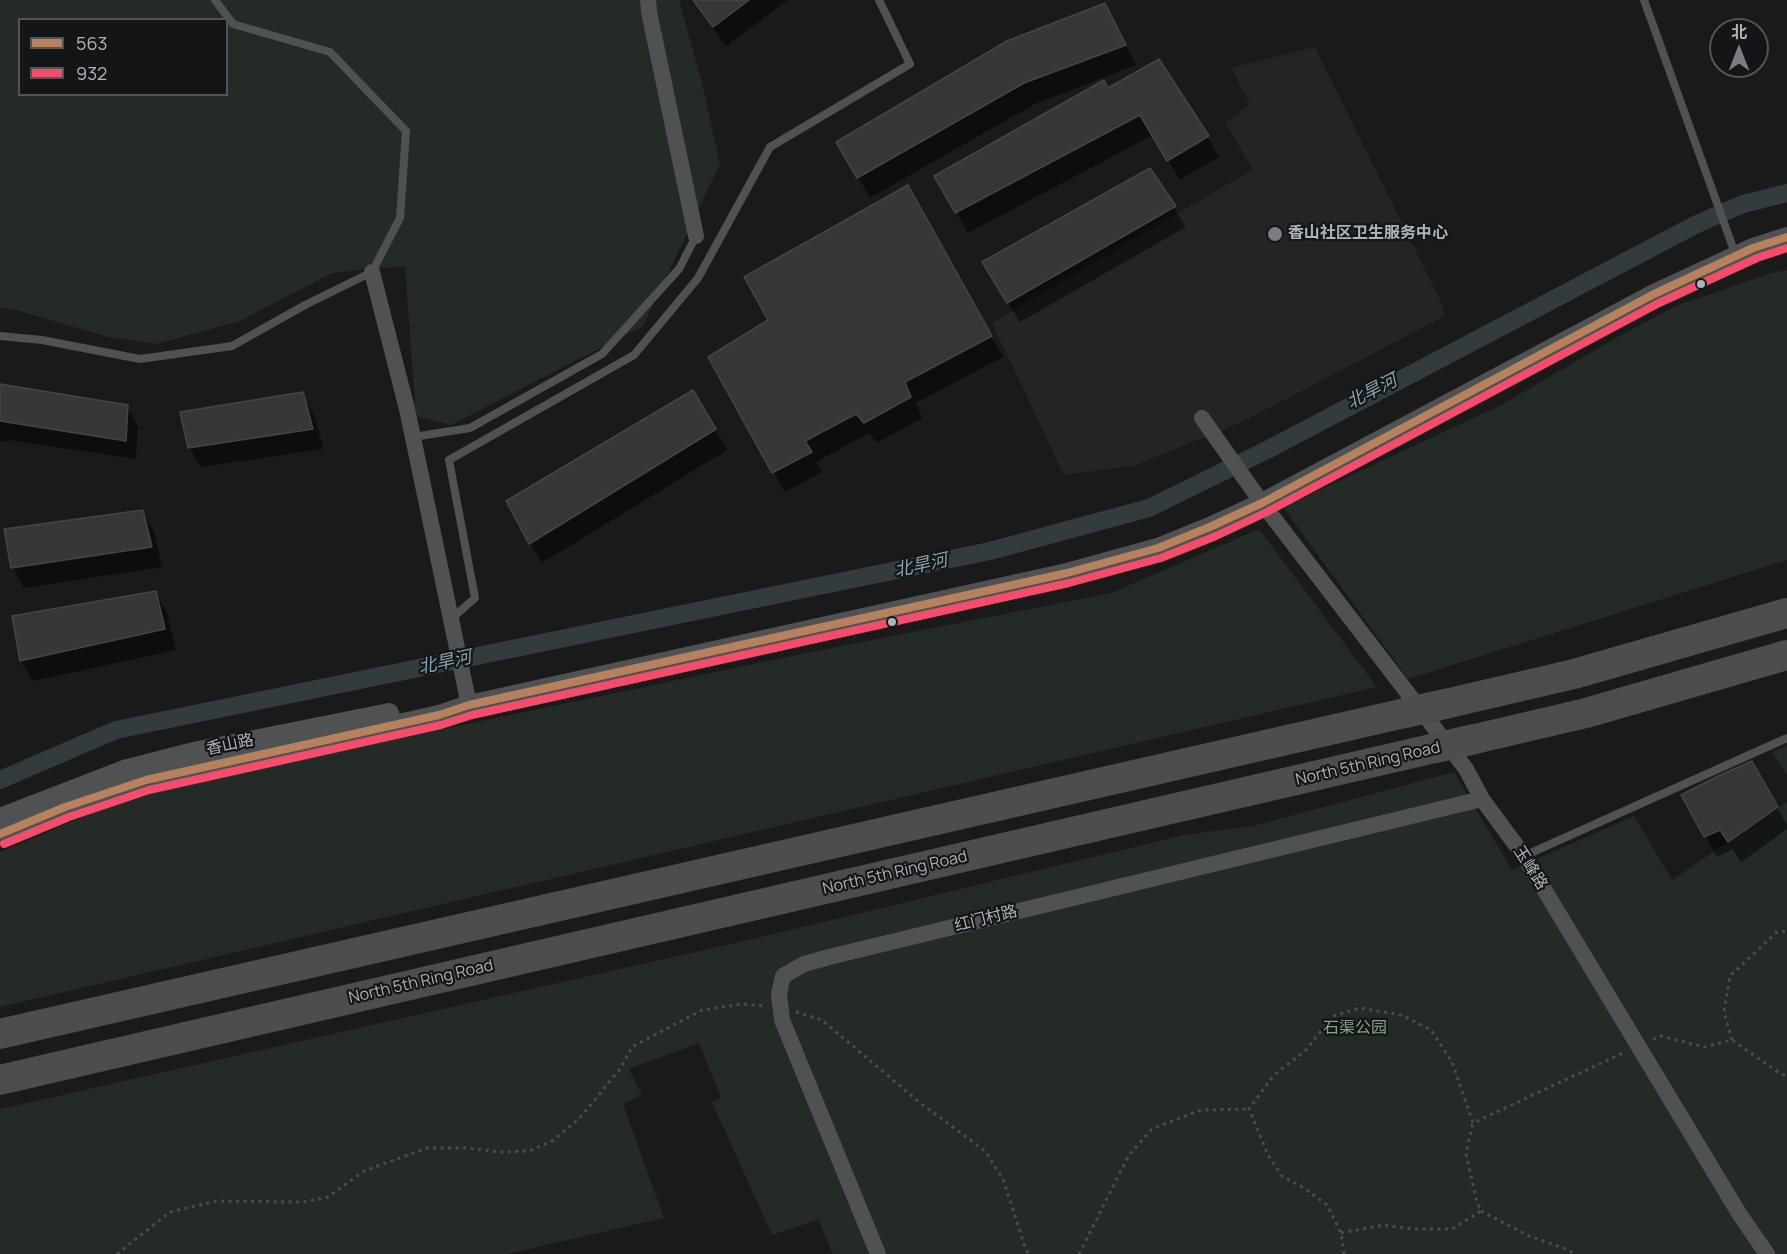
<!DOCTYPE html>
<meta charset="utf-8">
<style>
body{margin:0}
#map{position:relative;width:1787px;height:1254px;overflow:hidden;background:#1a1a1b;font-family:Manrope,"Noto Sans SC",sans-serif}
canvas{display:block}
.legend{position:absolute;left:18px;top:18px;width:210px;height:78px;box-sizing:border-box;background:#141516;border:2px solid #525457;margin:0;padding:8px 10px;list-style:none;font-size:18px;color:#aeb3b9}
.legend li{display:flex;align-items:center;gap:12px;height:30px}
.legend b{width:30px;border:2px solid #525457}
.north{position:absolute;left:1709px;top:18px;width:60px;height:60px;box-sizing:border-box;background:#141516;border:2px solid #525457;border-radius:50%;rotate:0deg;font-size:16px;font-weight:700;line-height:24px;text-align:center;color:#aeb3b9}
.north::after{content:'';display:block;margin:auto;width:21px;height:27px;background:#7a7d82;clip-path:polygon(50% 0,100% 100%,50% 72%,0 100%)}
</style>
<div id="map">
<canvas width="1787" height="1254"></canvas>
<ul class="legend">
<li><b style="height:8px;background:#b6815c"></b>563</li>
<li><b style="height:8px;background:#f44d6c"></b>932</li>
</ul>
<div class="north">北</div>
</div>
<script>
const ctx = document.querySelector('canvas').getContext('2d');
ctx.lineJoin = 'round';
function fill(path, color) {
  ctx.fillStyle = color;
  ctx.fill(path, 'evenodd');
}
function toPath(rows) {
  const path = new Path2D();
  for (const r of rows) {
    path.moveTo(r[0], r[1]);
    for (let i = 2; i < r.length; i += 2) path.lineTo(r[i], r[i + 1]);
  }
  return path;
}
function stroke(path, color, width, dash) {
  ctx.strokeStyle = color;
  ctx.lineWidth = width;
  ctx.lineCap = dash ? 'butt' : 'round';
  ctx.setLineDash(dash || []);
  ctx.stroke(path);
}
function write(font, color, halo, rows, align = 'center') {
  ctx.font = font + ' Manrope,"Noto Sans SC",sans-serif';
  ctx.lineWidth = 4.5;
  ctx.setLineDash([]);
  ctx.textBaseline = 'middle';
  ctx.strokeStyle = halo;
  ctx.fillStyle = color;
  for (const [text, x, y, turn = 0] of rows) {
    ctx.save();
    ctx.translate(x, y);
    ctx.rotate((+turn || 0) * Math.PI / 180);
    ctx.textAlign = isNaN(turn) ? turn : align;
    if (halo) ctx.strokeText(text, 0, 0);
    ctx.fillText(text, 0, 0);
    ctx.restore();
  }
}
const built = toPath([
 [1315,47,1439,298,1445,316,1240,423,1133,466,1064,475,992,323,1253,169,1225,123,1250,104,1231,68]
]);
const green = toPath([
 [0,0,679,0,702,83,720,164,643,326,451,425,416,416,405,266,332,273,240,321,156,344,108,337,16,310,0,308],
 [20,20,226,20,226,94,20,94],
 [1787,270,1787,560,1408,679,1283,507,1501,405,1621,335,1676,306,1771,273],
 [1259,529,1377,687,0,1007,0,852,142,792,811,652,1111,593],
 [1787,746,1787,775,1772,752],
 [1454,772,1512,870,1634,816,1672,880,1787,802,1787,1254,833,1254,818,1220,772,1235,712,1102,721,1098,699,1043,629,1069,642,1095,623,1104,664,1218,507,1254,0,1254,0,1109,757,938,1184,835,1253,826]
]);
const shadow = toPath([
 [692,0,788,0,726,46],
 [1105,5,1136,65,1035,104,870,198,838,142],
 [1107,89,1207,136,1219,157,1180,180,1153,135,968,233,936,176],
 [1149,170,1186,227,1020,322,996,283],
 [907,187,1003,357,916,403,922,418,877,443,869,433,816,462,822,472,785,492,774,472,770,320],
 [0,385,127,406,138,426,136,459,8,440,8,442,0,441],
 [693,392,727,450,542,563,530,543],
 [302,394,314,415,323,449,201,467,189,447],
 [142,511,154,532,162,567,24,588,13,567],
 [156,593,167,613,176,650,33,681,21,661],
 [1752,763,1787,825,1787,829,1741,862,1733,849,1717,857,1683,796]
]);
const canal = toPath([
 [0,780,116,730,990,551,1149,508,1267,450,1695,225,1743,204,1787,193]
]);
const building = toPath([
 [693,0,749,0,713,27,693,0],
 [1105,3,1126,45,1024,83,857,178,836,142,1007,41,1105,3],
 [1159,59,1209,136,1167,161,1140,115,955,213,934,176,1104,80,1108,88,1159,59],
 [1150,168,1176,206,1007,303,982,262,1150,168],
 [908,185,992,336,905,382,911,397,864,423,856,414,805,441,812,452,772,473,708,357,768,320,744,277,908,185],
 [0,384,128,405,126,441,0,421,0,384],
 [693,390,716,429,529,544,506,501,693,390],
 [303,392,313,429,188,448,180,412,303,392],
 [143,510,152,547,11,568,4,529,143,510],
 [156,591,165,629,20,661,12,616,156,591],
 [1752,761,1778,807,1728,842,1720,830,1704,837,1681,795,1718,776,1752,761]
]);
const path = toPath([
 [796,1012,822,1020,919,1102,985,1151,1003,1179,1026,1250,1029,1254],
 [1653,1039,1661,1036,1704,1047,1732,1040,1781,1074,1787,1076],
 [1732,1040,1724,1012,1730,976,1777,932,1787,931],
 [1481,1211,1529,1236,1569,1250,1573,1254],
 [1341,1233,1383,1225,1412,1229,1452,1229,1481,1211,1476,1199,1466,1153,1473,1123],
 [117,1254,170,1212,217,1201,304,1202,328,1197,364,1171,427,1148,466,1148,500,1152,529,1151,552,1141,579,1119,620,1069,632,1047,702,1010,742,1004,764,1006],
 [1079,1254,1129,1155,1152,1129,1201,1110,1249,1109],
 [1344,1254,1341,1233,1327,1205,1304,1188,1282,1176,1268,1155,1249,1109,1274,1075,1305,1051,1333,1016,1360,1008,1402,1015,1431,1030,1452,1062,1473,1123,1625,1052]
]);
const service = toPath([
 [1644,0,1736,256],
 [0,336,42,340,140,359,232,346,305,305,372,272,400,218,406,131,330,52,233,24,215,0],
 [413,437,470,428,602,354,679,269,696,236],
 [451,619,475,598,449,460,634,355,698,278,770,147,910,64,879,0],
 [1524,856,1787,738]
]);
const minor = toPath([
 [648,0,649,12,696,236],
 [372,272,407,409,469,705],
 [1202,418,1262,503,1466,769,1482,799,1524,856,1740,1215,1767,1254],
 [878,1254,782,1020,779,994,783,976,804,964,829,957,1482,799]
]);
const tertiary = toPath([
 [0,818,124,770,194,752,389,713],
 [0,834,65,807,146,780,439,715,469,705,1067,573,1158,548,1212,526,1262,503,1654,294,1753,248,1787,237]
]);
const motorway = toPath([
 [1445,704,1574,674,1787,613],
 [1475,739,1586,713,1787,655],
 [0,1034,1405,713],
 [0,1080,1435,748]
]);
const motorwayBridge = toPath([
 [1405,713,1445,704],
 [1435,748,1475,739]
]);
const bus1 = toPath([
 [0,834,65,807,146,780,439,715,469,705,1067,573,1158,548,1212,526,1262,503,1654,294,1753,248,1787,237]
]);
const bus2 = toPath([
 [4,844,69,817,149,790,441,725,472,715,1069,583,1161,558,1216,536,1267,512,1659,303,1757,258,1787,248]
]);
const markers = [
 [1275,234,8,"#7a7d82"],
 [1701,284,5,"#aeb3b9"],
 [892,622,5,"#aeb3b9"]
];
const poiNames = [
 ["香山社区卫生服务中心",1288,234]
];
const streetNames = [
 ["香山路",230,745,-12],
 ["North 5th Ring Road",1368,764,-13],
 ["玉峰路",1530,868,57],
 ["North 5th Ring Road",895,873,-13],
 ["红门村路",986,919,-14],
 ["North 5th Ring Road",421,982,-13]
];
const parkNames = [
 ["石渠公园",1355,1029]
];
const waterNames = [
 ["北旱河",1372,392,-27],
 ["北旱河",921,566,-12],
 ["北旱河",445,663,-12]
];
fill(built, '#242426');
fill(green, '#242a25');
fill(shadow, '#0007');
stroke(canal, '#333b3f', 18);
fill(building, '#363738');
stroke(building, '#444547', 1.5);
stroke(path, '#4b4c4e', 3, [3, 4.5]);
stroke(service, '#505153', 8);
stroke(minor, '#505153', 16);
stroke(tertiary, '#505153', 20);
stroke(motorway, '#4c4d4f', 30);
stroke(motorwayBridge, '#4c4d4f', 30);
stroke(bus1, '#b6815c', 8);
stroke(bus2, '#f44d6c', 8);
for (const [x, y, r, color] of markers) {
  const dot = new Path2D();
  dot.arc(x, y, r, 0, 2 * Math.PI);
  ctx.fillStyle = color;
  ctx.fill(dot);
  stroke(dot, '#141516', 2);
}
write('bold 16px', '#aeb3b9', '#141516', poiNames, 'left');
write('16px', '#aeb3b9', '#141516', streetNames);
write('16px', '#89a287', '#141516', parkNames);
write('italic 18px', '#89a2b0', '#141516', waterNames);
</script>
